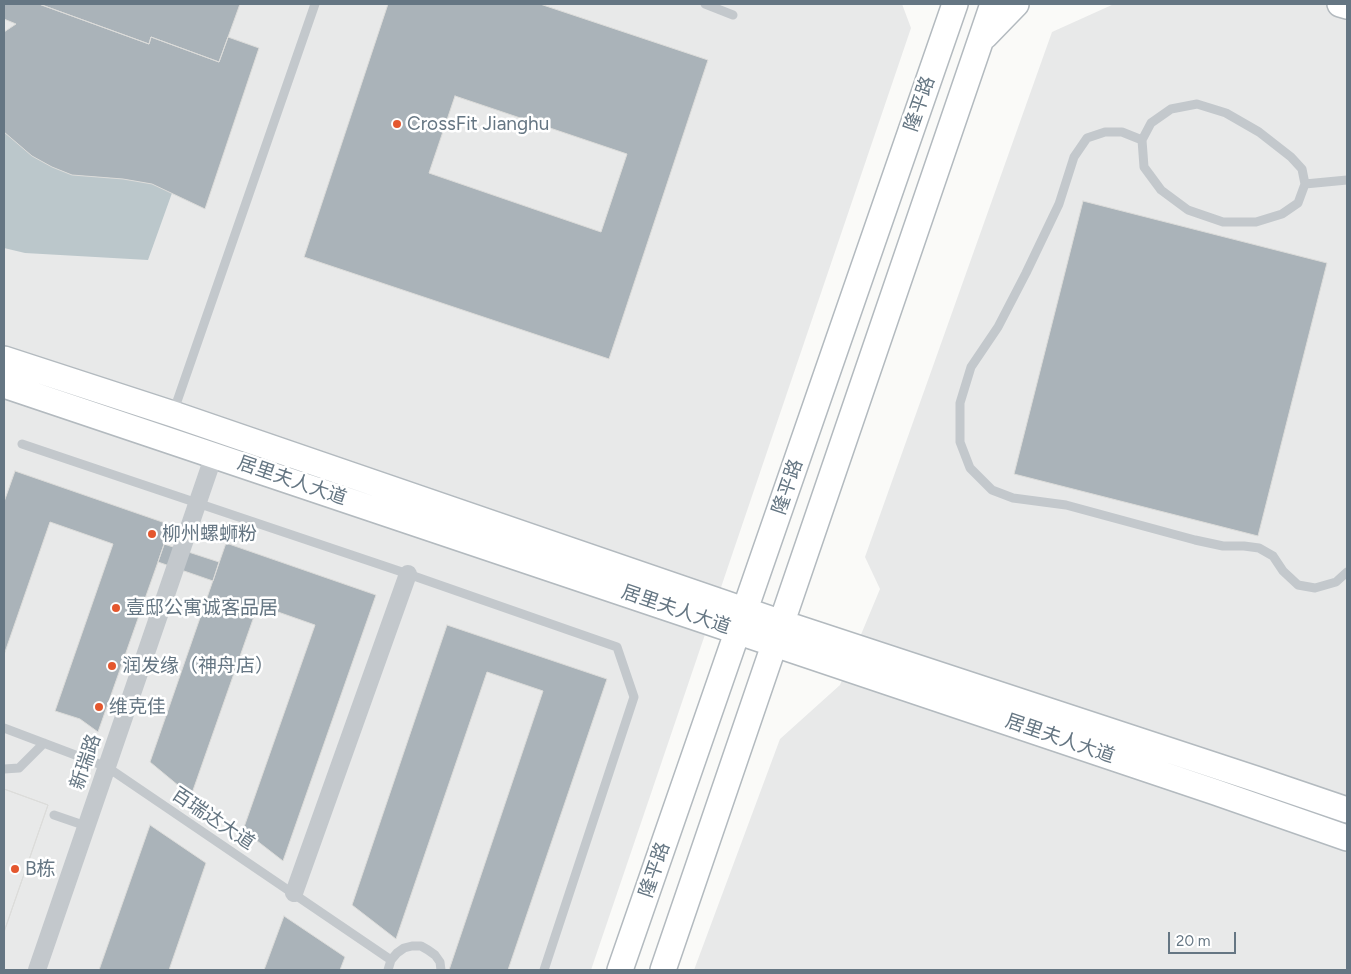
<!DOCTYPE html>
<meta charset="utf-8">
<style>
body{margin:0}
#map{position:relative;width:1351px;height:974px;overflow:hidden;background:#fafaf8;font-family:Figtree,sans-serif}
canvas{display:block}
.frame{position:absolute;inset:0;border:5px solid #657683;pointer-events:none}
.scale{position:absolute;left:1168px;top:932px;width:68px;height:22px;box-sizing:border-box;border:2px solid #657683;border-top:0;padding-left:6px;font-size:15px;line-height:18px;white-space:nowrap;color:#657683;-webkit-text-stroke:4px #fff;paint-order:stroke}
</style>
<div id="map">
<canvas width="1351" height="974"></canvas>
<div class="frame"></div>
<div class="scale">20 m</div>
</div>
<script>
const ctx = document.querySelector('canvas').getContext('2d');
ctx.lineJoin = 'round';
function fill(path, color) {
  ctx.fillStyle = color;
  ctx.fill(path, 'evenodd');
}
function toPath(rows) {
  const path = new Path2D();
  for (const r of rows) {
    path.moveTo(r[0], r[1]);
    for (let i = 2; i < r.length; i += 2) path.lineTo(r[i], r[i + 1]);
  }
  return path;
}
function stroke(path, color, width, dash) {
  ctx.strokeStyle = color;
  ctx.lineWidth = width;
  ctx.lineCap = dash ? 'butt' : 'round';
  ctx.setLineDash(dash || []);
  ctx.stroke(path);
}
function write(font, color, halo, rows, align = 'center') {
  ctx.font = font + ' Figtree,"Noto Sans SC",sans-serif';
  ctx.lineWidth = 5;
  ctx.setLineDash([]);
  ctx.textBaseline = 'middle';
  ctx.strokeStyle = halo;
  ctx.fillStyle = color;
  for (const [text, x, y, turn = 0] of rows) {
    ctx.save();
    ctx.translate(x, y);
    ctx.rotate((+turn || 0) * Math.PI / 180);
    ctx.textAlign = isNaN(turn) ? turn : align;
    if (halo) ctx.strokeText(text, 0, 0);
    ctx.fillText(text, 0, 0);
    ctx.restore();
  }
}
const built = toPath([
 [4,4,902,4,911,28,591,970,4,970],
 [1114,4,1347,4,1347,970,694,970,780,739,840,685,880,589,865,557,1052,32]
]);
const water = toPath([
 [4,132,32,156,52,167,72,175,123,179,152,184,172,193,148,260,25,253,4,248]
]);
const building = toPath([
 [4,4,39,4,149,44,151,37,219,62,228,37,259,48,205,209,152,184,123,179,72,175,52,167,32,156,4,132,4,32,16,24,4,19,4,4],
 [39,4,240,4,219,62,151,37,149,44,39,4],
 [388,4,540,4,708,60,609,359,304,257,388,4],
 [455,96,627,154,601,232,429,173,455,96],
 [1083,201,1327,263,1258,536,1014,474,1083,201],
 [15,471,171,525,98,732,80,719,55,711,113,544,50,522,4,655,4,502,15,471],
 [226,543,376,595,283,861,243,830,315,625,258,605,191,796,150,762,226,543],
 [164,544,219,562,213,581,158,562,164,544],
 [447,625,607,679,508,970,449,970,543,691,487,672,396,939,352,905,447,625],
 [4,789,48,805,4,932,4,789],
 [4,789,48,805,4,932,4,789],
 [150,825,206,863,169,970,99,970,150,825],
 [284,916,345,957,340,970,264,970,284,916]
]);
const lane = toPath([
 [705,4,733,15],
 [1197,104,1226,113,1259,132,1291,157,1302,169,1305,184,1298,203,1282,214,1256,222,1223,222,1188,210,1161,190,1144,167,1142,140,1151,123,1171,109,1197,104],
 [1142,140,1122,132,1105,132,1087,138,1074,157,1059,204,1026,273,998,327,971,367,960,403,960,442,970,468,992,490,1013,498,1066,505,1195,540,1223,546,1244,546,1259,548,1273,556,1283,571,1298,585,1315,588,1336,582,1347,572],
 [1305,184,1347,180],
 [173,413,315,4],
 [22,444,408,574,617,647,634,697,544,970],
 [4,728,107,767,391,960],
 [4,769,19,768,44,743],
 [54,815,86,826],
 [388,970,391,960,397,953,404,948,412,946,421,946,428,950,435,955,440,962,441,970]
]);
const street = toPath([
 [294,893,408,574],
 [37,970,214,455]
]);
const secondary = toPath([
 [1340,4,1347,6],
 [985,36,1016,4],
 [4,359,173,414,782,623,1256,779,1347,810],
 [4,385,1215,792,1347,838],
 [620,970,955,4],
 [663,970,993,4]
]);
const markers = [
 [397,124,5,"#e4572e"],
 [152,534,5,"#e4572e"],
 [116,608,5,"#e4572e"],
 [112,666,5,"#e4572e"],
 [99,707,5,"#e4572e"],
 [15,869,5,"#e4572e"]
];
const streetNames = [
 ["隆平路",920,104,-71],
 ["居里夫人大道",292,481,19],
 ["隆平路",788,487,-71],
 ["居里夫人大道",676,610,19],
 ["居里夫人大道",1060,739,19],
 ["新瑞路",86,762,-71],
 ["百瑞达大道",213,819,34],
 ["隆平路",655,870,-71]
];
const poiNames = [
 ["CrossFit Jianghu",407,124],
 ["柳州螺蛳粉",162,534],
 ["壹邸公寓诚客品居",126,608],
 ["润发缘（神舟店）",122,666],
 ["维克佳",109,707],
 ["B栋",25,869]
];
fill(built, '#e8e9e9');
fill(water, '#bbc7cb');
fill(building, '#aab3b9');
stroke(building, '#dcdcda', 1);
stroke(secondary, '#b3babf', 28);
stroke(lane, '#c3c8cc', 9);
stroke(street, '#c3c8cc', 18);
stroke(secondary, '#fff', 25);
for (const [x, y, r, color] of markers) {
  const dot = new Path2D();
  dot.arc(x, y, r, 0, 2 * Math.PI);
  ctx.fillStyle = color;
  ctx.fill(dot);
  stroke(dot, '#fff', 2);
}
write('19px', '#657683', '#fff', streetNames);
write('19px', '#657683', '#fff', poiNames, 'left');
</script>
